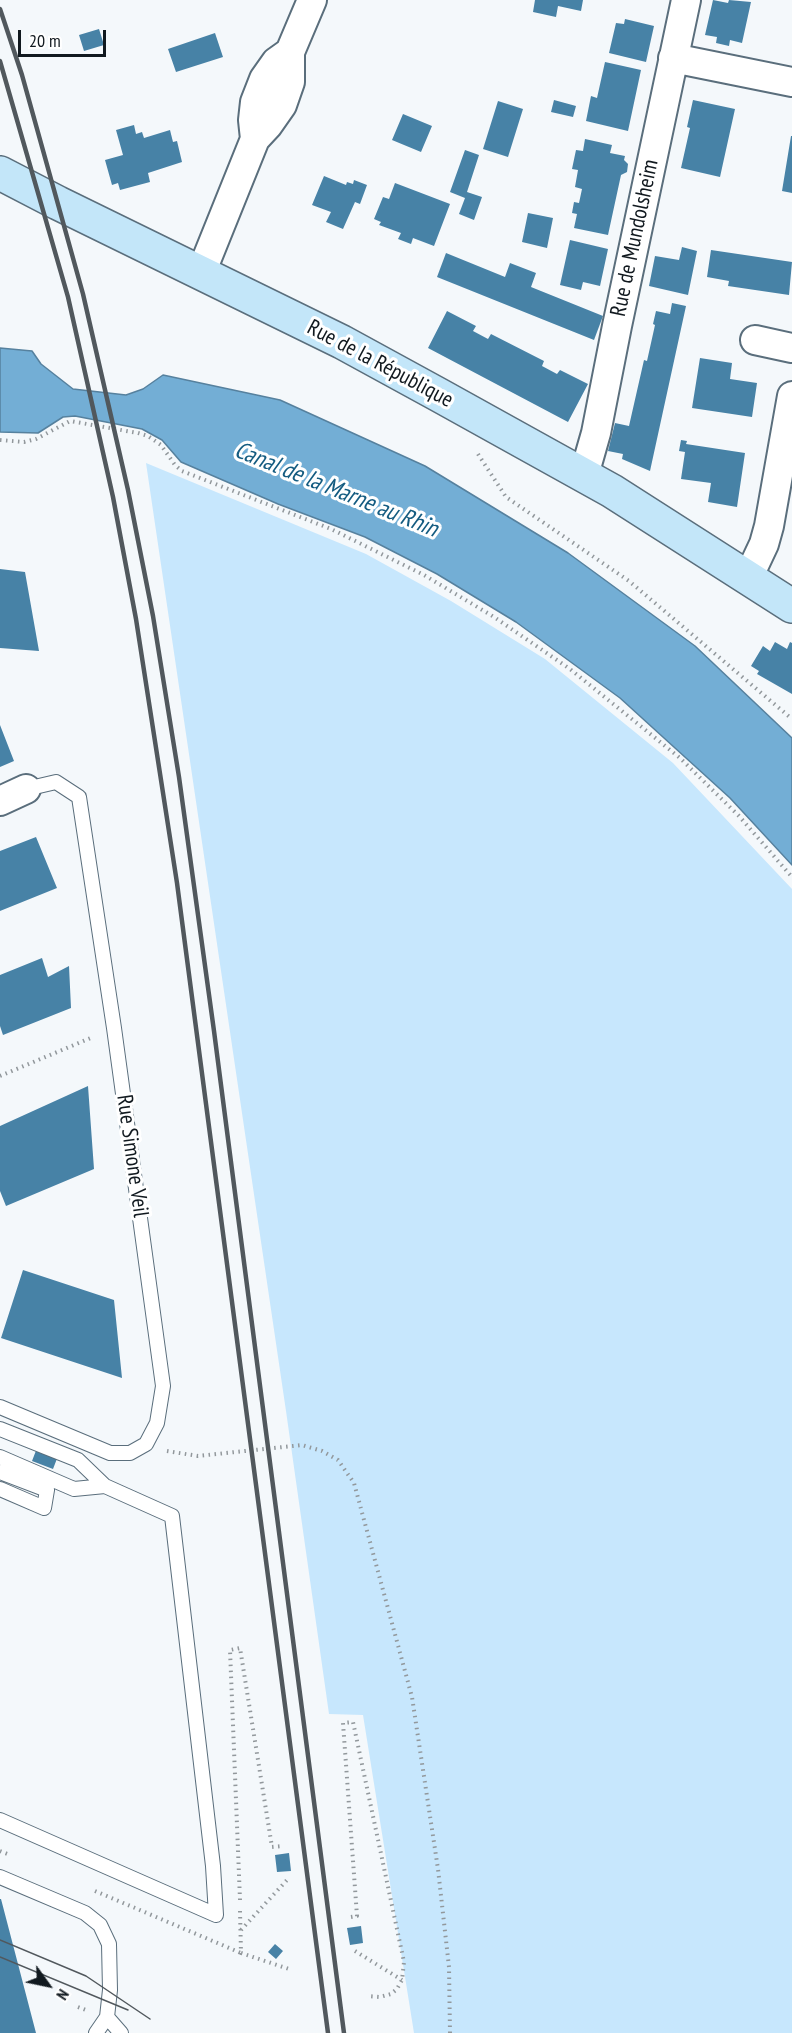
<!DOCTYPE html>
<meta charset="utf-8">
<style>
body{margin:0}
#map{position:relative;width:792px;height:2033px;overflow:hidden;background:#f4f8fb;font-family:"PT Sans Narrow",sans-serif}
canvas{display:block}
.north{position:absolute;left:18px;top:1955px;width:60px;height:60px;-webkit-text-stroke:4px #fff;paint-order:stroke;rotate:123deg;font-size:16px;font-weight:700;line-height:24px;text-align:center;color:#11191f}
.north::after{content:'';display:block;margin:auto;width:21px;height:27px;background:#11191f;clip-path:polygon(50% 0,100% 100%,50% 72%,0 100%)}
.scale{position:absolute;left:18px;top:30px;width:88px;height:27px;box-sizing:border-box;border:3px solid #11191f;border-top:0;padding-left:8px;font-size:18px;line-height:21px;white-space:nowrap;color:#11191f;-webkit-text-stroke:4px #fff;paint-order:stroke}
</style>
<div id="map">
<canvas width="792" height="2033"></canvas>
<div class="north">N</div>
<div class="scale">20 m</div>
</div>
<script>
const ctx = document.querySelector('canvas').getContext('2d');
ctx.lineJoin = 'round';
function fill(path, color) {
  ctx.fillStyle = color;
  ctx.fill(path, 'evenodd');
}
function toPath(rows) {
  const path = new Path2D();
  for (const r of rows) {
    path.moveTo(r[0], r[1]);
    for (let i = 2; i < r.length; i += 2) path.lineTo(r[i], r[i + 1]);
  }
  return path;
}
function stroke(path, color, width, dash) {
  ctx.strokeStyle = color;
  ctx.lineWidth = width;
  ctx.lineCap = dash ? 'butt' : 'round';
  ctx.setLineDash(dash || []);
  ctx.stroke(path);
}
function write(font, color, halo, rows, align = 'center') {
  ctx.font = font + ' "PT Sans Narrow",sans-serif';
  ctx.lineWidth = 6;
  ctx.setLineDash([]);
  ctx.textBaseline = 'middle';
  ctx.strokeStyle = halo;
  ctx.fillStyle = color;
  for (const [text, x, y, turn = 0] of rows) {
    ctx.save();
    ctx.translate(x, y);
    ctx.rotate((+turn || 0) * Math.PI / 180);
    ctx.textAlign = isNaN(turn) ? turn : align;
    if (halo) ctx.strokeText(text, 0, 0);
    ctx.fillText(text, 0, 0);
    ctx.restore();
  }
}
const green = toPath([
 [146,463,366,554,451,601,545,659,673,763,792,889,792,2033,414,2033,363,1715,329,1714,286,1411]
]);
const water = toPath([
 [0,348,32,351,41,364,73,389,126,395,143,389,163,375,280,400,425,466,568,553,695,646,792,738,792,865,730,798,620,698,516,622,437,574,365,537,278,504,181,462,162,440,142,429,75,416,63,417,38,433,0,432,0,348]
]);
const building = toPath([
 [535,0,583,0,581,11,558,6,556,17,533,12],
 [713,0,728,3,729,0,751,2,742,43,730,40,729,46,716,43,717,37,705,35],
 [625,19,654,26,646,62,609,53,616,23,624,24],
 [99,29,104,45,84,51,79,35],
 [215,33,223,57,176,72,168,49],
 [605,62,641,70,628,131,586,121,591,96,597,98],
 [554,100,576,106,573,117,551,112],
 [693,100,735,109,720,177,681,168,690,128,687,127],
 [498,101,523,109,508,157,483,149],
 [403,114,432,126,421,152,392,140],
 [134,125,136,134,142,132,144,138,170,130,173,142,177,141,182,162,148,173,150,182,120,190,118,183,112,185,105,160,123,155,116,130],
 [791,136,792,136,792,193,782,191],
 [585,139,612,145,610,153,625,156,624,160,628,164,627,172,621,175,608,235,574,228,577,214,572,213,574,202,579,203,582,189,575,187,578,170,572,169,576,150,583,151],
 [465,150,479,155,467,192,482,197,474,220,459,214,465,198,450,192],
 [324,176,346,185,347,182,353,184,354,180,367,185,360,204,355,202,343,229,326,222,331,212,312,205],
 [395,183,450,204,434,246,413,238,411,244,398,239,401,233,379,225,381,222,374,219,383,197,389,199],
 [528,213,553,218,547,248,522,242],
 [570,240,608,249,600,286,583,282,581,290,560,285],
 [682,247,697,251,688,295,649,286,655,256,679,260],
 [711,250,792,262,789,295,728,286,729,281,707,277],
 [446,253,505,277,510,263,536,273,531,287,603,316,594,340,437,277],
 [672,303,686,306,650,471,622,459,623,454,608,451,615,423,629,426,644,360,647,361,655,325,653,324,656,311,670,314],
 [447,311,476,326,473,331,488,339,491,334,544,361,542,366,557,374,560,370,588,384,568,422,428,348],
 [700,358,732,363,730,379,757,383,752,417,692,408],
 [681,440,687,441,686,444,745,453,737,507,708,502,711,483,681,479,685,452,679,451],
 [0,569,25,572,39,651,0,648],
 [775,642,787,649,790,642,792,643,792,694,757,674,759,671,751,666,763,646,770,651],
 [0,725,14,761,0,767],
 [36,837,57,888,0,911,0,851],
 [42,958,48,977,69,966,71,1008,3,1035,0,1026,0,975],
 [88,1086,94,1169,6,1206,0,1191,0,1126],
 [23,1270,114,1300,122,1378,1,1338],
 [37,1448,58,1456,53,1469,32,1461],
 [289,1853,291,1871,277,1872,275,1855],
 [0,1899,1,1899,36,2033,0,2033],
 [361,1926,363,1943,350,1945,347,1928],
 [275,1944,283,1951,276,1959,268,1952]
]);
const path = toPath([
 [0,440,24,442,36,439,70,421,138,433,148,436,161,445,175,465,182,471,331,529,424,575,494,617,570,669,680,758,739,816,792,877],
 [478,454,506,497,629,581,792,719],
 [0,1076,93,1037],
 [167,1451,198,1456,302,1445,322,1451,338,1460,354,1483,412,1697,438,1869,449,1967,450,2033],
 [0,1851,10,1855],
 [95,1891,241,1953],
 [240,1900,230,1650,240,1648,272,1847,283,1846],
 [240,1911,241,1953,292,1970],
 [351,1917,357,1916,343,1723,353,1722,404,1962,402,1980,397,1989,391,1994,380,1997,367,1996],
 [241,1930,287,1880],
 [355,1951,402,1980],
 [78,2007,86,2010]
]);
const service = toPath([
 [0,1407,110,1453,130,1453,146,1444,157,1423,163,1386,114,1028,79,797,56,782,26,789],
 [0,1429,78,1460,105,1486,172,1516,213,1866,216,1915,0,1820],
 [0,1457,74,1489,105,1486],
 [0,1472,47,1490,44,1508,0,1489],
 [0,1877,85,1913,100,1925,109,1944,110,1990,107,2017,96,2033],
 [107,2017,121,2033]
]);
const minor = toPath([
 [673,58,792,82],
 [255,139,253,120,255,102,264,79,276,62,290,52],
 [201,273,255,139,268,125,282,105,290,82,290,52,312,0],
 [755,340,792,348],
 [584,475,596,433,617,326,686,0],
 [748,578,764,544,769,526,792,396],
 [0,801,26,789]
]);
const secondary = toPath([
 [0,173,58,203,342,342,439,395,612,491,792,606]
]);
const tram = toPath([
 [0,1940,86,1976,150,2019],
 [0,1957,128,2010]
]);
const rail = toPath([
 [0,9,22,75,83,294,128,490,153,616,179,777,214,1031,344,2033],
 [0,61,68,297,113,497,136,619,177,883,328,2033]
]);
const streetNames = [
 ["Rue de Mundolsheim",635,238,-78],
 ["Rue de la République",380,364,28],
 ["Rue Simone Veil",132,1156,82]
];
const waterNames = [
 ["Canal de la Marne au Rhin",336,490,22]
];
fill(green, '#c7e7fd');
fill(water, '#73aed5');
stroke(water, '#56819e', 1.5);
fill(building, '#4782a6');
stroke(service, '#5a6e7c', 16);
stroke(minor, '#5a6e7c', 32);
stroke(secondary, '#5a6e7c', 36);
stroke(path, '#92989c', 4, [1.5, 4.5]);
stroke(service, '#fff', 14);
stroke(minor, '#fff', 28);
stroke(secondary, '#c3e6f9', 33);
stroke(tram, '#51585d', 1.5);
stroke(rail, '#51585d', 4.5);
write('22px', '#11191f', '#fff', streetNames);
write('italic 24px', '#155c81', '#fff', waterNames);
</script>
